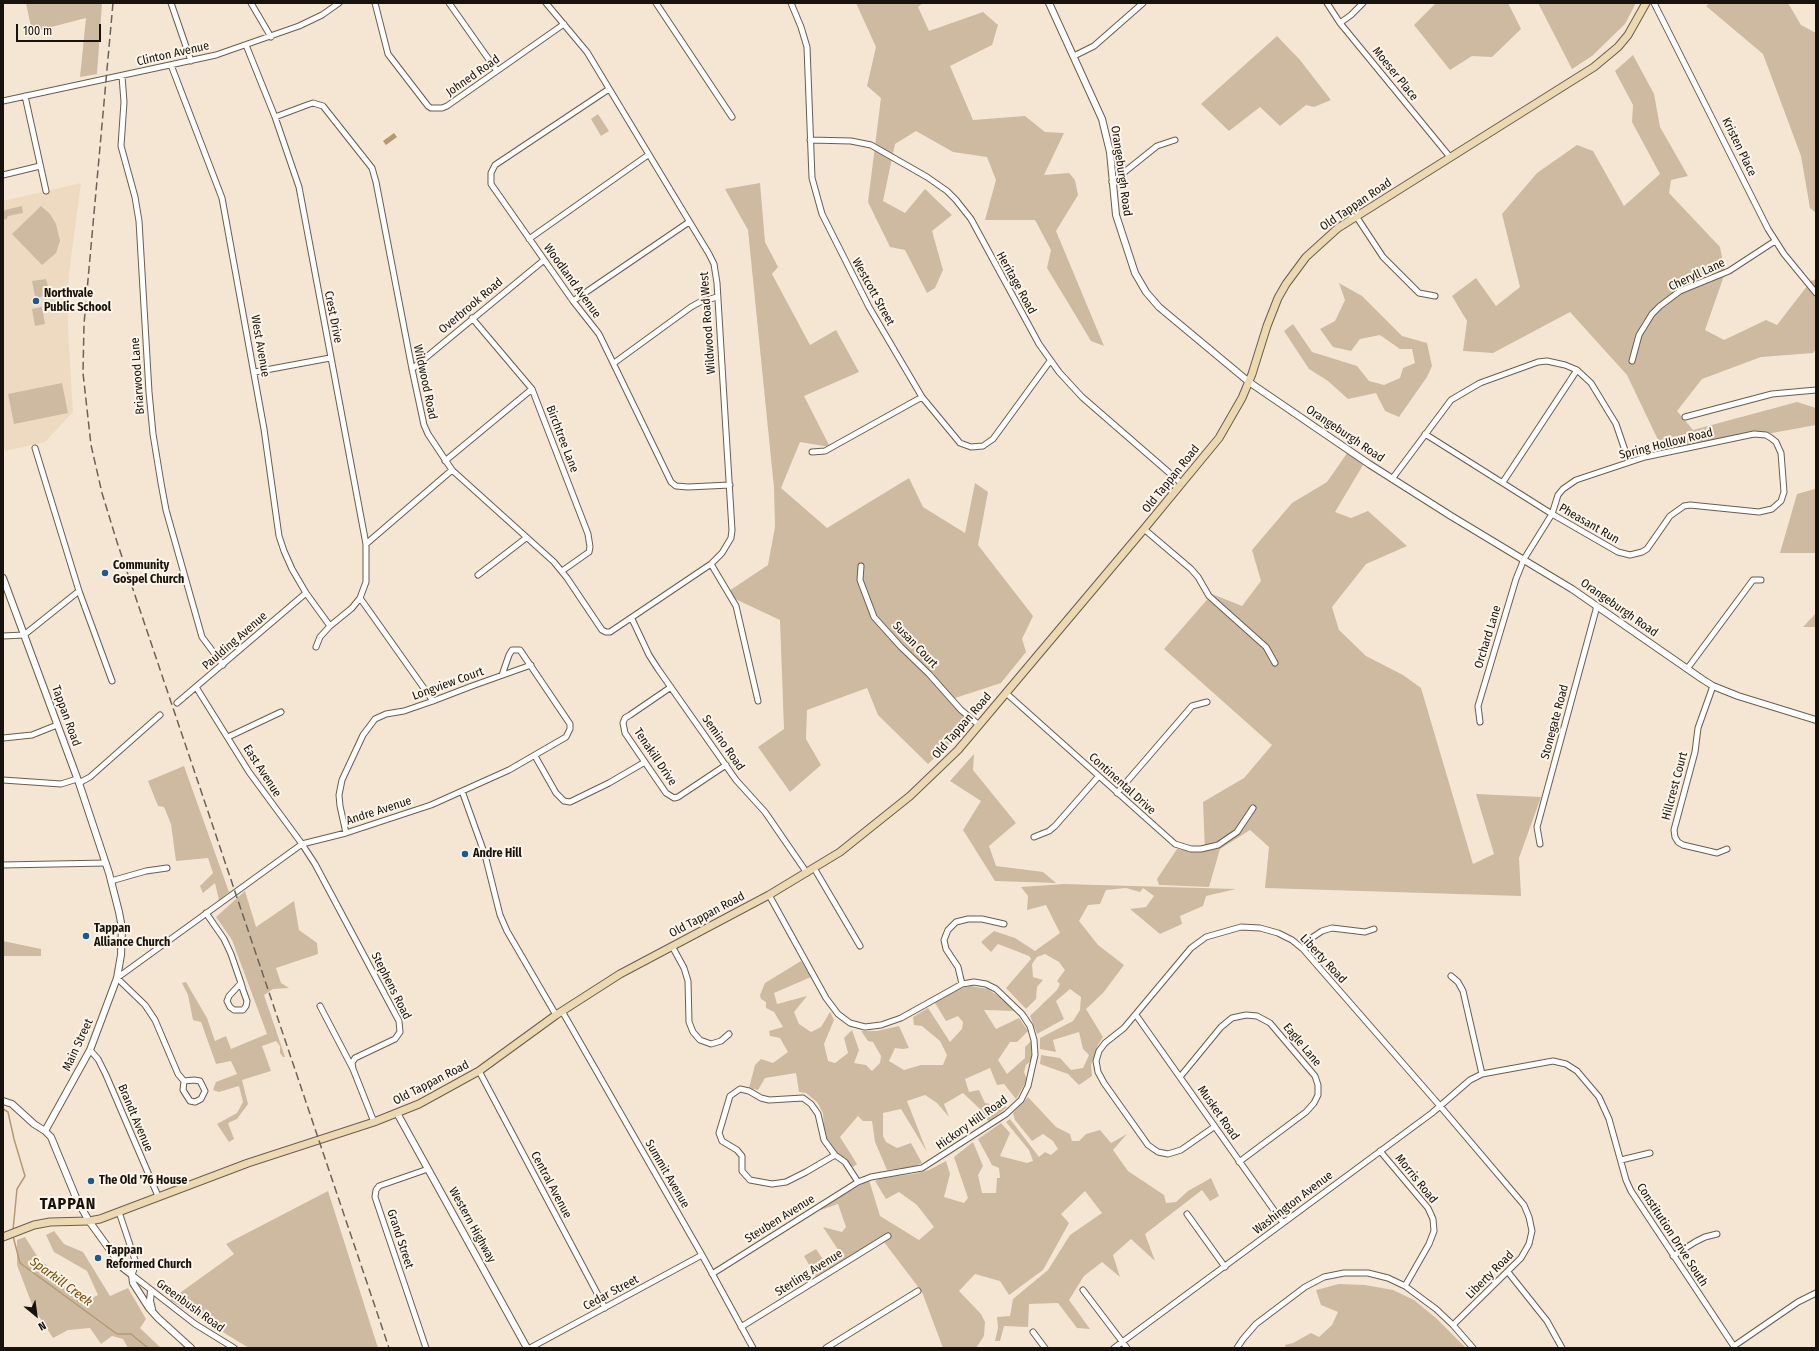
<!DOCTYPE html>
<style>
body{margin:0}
#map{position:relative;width:1819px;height:1351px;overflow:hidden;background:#f5e6d4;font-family:"Fira Sans Condensed",sans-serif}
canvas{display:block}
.frame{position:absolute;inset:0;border:4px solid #17120b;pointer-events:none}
.north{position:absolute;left:16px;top:1295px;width:40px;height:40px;-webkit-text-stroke:3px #fdf5e9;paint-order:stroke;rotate:151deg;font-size:11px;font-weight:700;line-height:16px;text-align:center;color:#17120b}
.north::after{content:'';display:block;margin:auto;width:14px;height:18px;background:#17120b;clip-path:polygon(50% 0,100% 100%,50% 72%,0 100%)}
.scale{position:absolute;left:16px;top:24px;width:85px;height:18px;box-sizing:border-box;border:2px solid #17120b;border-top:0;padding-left:5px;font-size:12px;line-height:14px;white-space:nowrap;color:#17120b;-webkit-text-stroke:3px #fdf5e9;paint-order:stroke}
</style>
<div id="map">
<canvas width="1819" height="1351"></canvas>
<div class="frame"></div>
<div class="north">N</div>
<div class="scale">100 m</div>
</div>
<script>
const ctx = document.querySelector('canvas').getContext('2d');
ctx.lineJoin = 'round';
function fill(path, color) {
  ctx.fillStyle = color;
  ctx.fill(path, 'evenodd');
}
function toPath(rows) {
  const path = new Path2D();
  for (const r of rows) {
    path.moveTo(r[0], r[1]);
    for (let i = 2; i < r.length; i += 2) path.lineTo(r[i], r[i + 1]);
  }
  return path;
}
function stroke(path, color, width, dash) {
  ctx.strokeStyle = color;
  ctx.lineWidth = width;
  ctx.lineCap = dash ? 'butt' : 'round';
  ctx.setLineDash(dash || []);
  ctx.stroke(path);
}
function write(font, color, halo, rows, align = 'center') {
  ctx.font = font + ' "Fira Sans Condensed",sans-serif';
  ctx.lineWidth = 4;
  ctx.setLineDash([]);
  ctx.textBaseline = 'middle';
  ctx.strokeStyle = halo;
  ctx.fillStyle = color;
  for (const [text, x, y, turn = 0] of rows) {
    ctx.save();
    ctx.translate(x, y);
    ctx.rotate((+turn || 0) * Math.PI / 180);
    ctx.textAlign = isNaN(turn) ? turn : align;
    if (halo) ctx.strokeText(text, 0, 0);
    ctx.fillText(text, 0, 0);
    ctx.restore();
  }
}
const built = toPath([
 [81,183,69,273,68,329,73,412,45,442,5,451,3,442,3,201]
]);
const green = toPath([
 [26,3,102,3,97,74,80,77,86,18,32,32],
 [856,3,923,3,918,7,929,31,983,12,998,25,992,45,950,66,973,120,1025,116,1045,132,1064,133,1044,175,1069,173,1075,180,1078,195,1056,231,1104,346,1091,341,1047,268,1051,250,1035,220,985,220,996,180,987,157,953,152,916,131,895,144,883,201,905,213,925,189,952,215,932,231,943,270,935,288,927,293,905,250,890,247,868,202,881,98,867,86,876,47],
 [1436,3,1508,3,1521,29,1492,57,1472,56,1450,70,1414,25],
 [1538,3,1636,3,1625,24,1592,56,1572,69],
 [1710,3,1788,3,1801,25,1816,33,1816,213,1810,208,1801,156,1763,54,1706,6],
 [1277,36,1300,60,1331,100,1314,107,1306,105,1280,126,1260,107,1229,131,1201,104],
 [1633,55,1654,94,1660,127,1688,176,1671,180,1669,193,1720,247,1725,273,1705,330,1724,340,1766,320,1777,325,1811,281,1816,279,1816,349,1813,353,1761,357,1702,379,1677,411,1693,430,1797,402,1816,408,1816,425,1668,452,1659,442,1627,375,1570,312,1493,353,1463,351,1467,321,1452,296,1476,278,1496,306,1520,287,1502,214,1537,173,1577,145,1593,151,1624,206,1660,174,1632,122,1633,105,1615,71],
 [598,114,609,131,601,136,591,119],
 [760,183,765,242,778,267,772,274,810,345,836,330,859,372,804,396,830,447,800,442,781,488,827,528,909,478,923,507,965,533,975,483,988,492,978,545,1033,616,1022,639,1026,652,1001,683,952,699,971,718,951,742,928,764,878,715,867,688,807,710,806,739,821,765,790,792,758,747,784,729,780,620,733,598,729,591,768,565,775,527,774,488,748,230,725,189],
 [22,206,23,213,8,216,6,220,3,218,3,212,5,210],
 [41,206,50,214,56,224,60,241,56,253,42,265,12,234],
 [46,279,50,294,37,298,35,296,32,281],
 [1339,283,1362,296,1402,336,1427,343,1432,366,1427,377,1399,417,1385,411,1376,393,1348,399,1328,381,1309,369,1284,331,1293,324,1312,352,1357,366,1369,381,1384,385,1400,378,1403,368,1415,363,1412,349,1400,349,1380,335,1360,339,1351,351,1333,347,1320,329,1335,321,1345,300],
 [42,307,45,324,35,326,32,309],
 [62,383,68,413,14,424,8,394],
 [1350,449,1366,460,1335,512,1351,518,1368,511,1407,546,1366,564,1332,607,1339,630,1366,656,1403,675,1421,688,1473,864,1494,854,1476,794,1541,797,1519,858,1521,896,1265,888,1269,847,1250,830,1220,849,1209,887,1159,885,1157,879,1177,849,1205,852,1203,802,1244,778,1272,745,1164,649,1212,594,1242,606,1261,581,1252,550,1292,503,1327,482],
 [1816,485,1816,553,1780,553,1797,494,1815,489],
 [1816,613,1816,627,1803,627],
 [974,754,973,770,1016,823,989,846,996,866,1043,872,1056,883,995,881,963,830,981,801,950,781],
 [184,766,229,892,219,900,215,883,203,893,200,886,213,873,208,858,176,861,171,824,164,807,158,806,148,781],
 [1064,884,1236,889,1206,896,1203,906,1180,916,1182,924,1160,934,1130,909,1146,907,1154,896,1143,888,1140,892,1126,888,1106,890,1100,904,1088,905,1079,921,1098,945,1124,965,1103,993,1086,1009,1103,1037,1098,1045,1091,1065,1092,1076,1079,1085,1068,1074,1040,1064,1041,1055,1060,1058,1071,1070,1083,1068,1089,1055,1083,1049,1079,1032,1053,1040,1056,1052,1040,1049,1040,1038,1073,1021,1080,1010,1081,997,1070,989,1056,1001,1064,1019,1037,1034,1030,1016,1057,990,1060,984,1057,981,1065,970,1059,962,1045,954,1037,957,1032,964,1033,977,1043,980,1037,987,1036,999,1026,1009,1006,988,1031,959,1029,956,998,944,991,952,981,942,994,931,1015,938,1035,951,1060,933,1046,905,1027,910,1028,896,1021,887],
 [245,891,256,927,294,901,299,930,317,943,318,954,276,968,281,983,289,988,273,989,264,995,285,1057,283,1057,280,1053,280,1046,276,1041,262,1046,271,1071,242,1080,248,1104,237,1119,228,1123,234,1139,229,1142,217,1124,237,1113,243,1102,239,1086,219,1092,213,1090,216,1082,237,1074,231,1061,216,1064,201,1022,193,1020,188,995,182,983,186,982,207,1018,215,1041,226,1036,231,1049,267,1034,232,940,216,917],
 [3,941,41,949,41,956,3,956],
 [801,961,811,977,774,993,777,1004,807,996,794,1012,799,1024,811,1032,821,1027,830,1012,834,1020,824,1044,828,1061,835,1063,848,1053,844,1038,852,1030,859,1050,854,1063,866,1065,872,1071,880,1063,881,1056,873,1042,868,1041,861,1031,877,1031,899,1026,909,1048,903,1049,895,1048,889,1061,904,1070,921,1065,943,1065,947,1055,940,1041,922,1026,914,1025,913,1017,928,1008,950,1042,962,1029,963,1022,958,1016,946,1021,935,1003,957,989,971,986,988,989,1001,998,1015,1011,984,1010,996,1029,1019,1018,1028,1031,1017,1042,1010,1042,998,1060,1007,1074,1025,1058,1025,1047,1031,1041,1032,1060,1026,1065,1024,1072,1027,1080,1016,1099,1004,1084,997,1085,990,1068,965,1079,969,1092,979,1090,985,1103,1007,1107,989,1122,980,1109,963,1093,944,1104,949,1117,937,1103,925,1095,907,1101,927,1152,901,1109,883,1113,883,1136,886,1142,897,1148,911,1143,922,1163,913,1167,887,1170,875,1142,872,1121,863,1121,858,1116,840,1137,857,1164,853,1167,837,1153,827,1138,824,1127,823,1113,817,1102,806,1093,799,1092,796,1073,765,1078,758,1090,749,1088,755,1065,761,1059,773,1063,788,1052,780,1038,770,1036,769,1031,783,1027,774,1012,766,1008,766,1002,761,999,760,995,765,983],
 [1028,1097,1056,1127,1070,1134,1072,1141,1079,1141,1086,1134,1100,1130,1111,1143,1127,1134,1113,1150,1128,1171,1164,1195,1166,1203,1176,1202,1188,1191,1211,1178,1219,1196,1210,1201,1202,1190,1145,1234,1155,1261,1131,1239,1113,1255,1120,1277,1102,1262,1084,1276,1069,1300,1090,1329,1077,1328,1058,1303,1029,1304,1028,1327,1004,1326,1000,1341,995,1341,998,1328,997,1317,1010,1316,1013,1299,1048,1270,1070,1235,1102,1213,1085,1191,1061,1214,1069,1223,1043,1270,1009,1295,1000,1281,975,1274,959,1291,981,1314,985,1322,984,1336,976,1348,943,1348,922,1292,881,1238,816,1277,804,1256,816,1249,826,1264,841,1254,823,1227,842,1232,846,1227,838,1204,821,1210,821,1208,869,1180,880,1216,919,1240,934,1227,917,1205,899,1192,886,1199,875,1181,881,1178,913,1174,929,1170,946,1161,950,1174,944,1197,964,1203,968,1198,954,1157,973,1142,983,1166,978,1175,982,1193,996,1193,997,1178,1000,1178,999,1168,992,1165,978,1139,1001,1123,1010,1133,1000,1156,1027,1163,1033,1161,1029,1150,1006,1122,1010,1119,1039,1157,1045,1152,1051,1155,1058,1149,1053,1141,1043,1134,1032,1141,1015,1120,1013,1113],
 [328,1191,378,1348,249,1348,170,1300,234,1254,226,1244],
 [54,1231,64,1244,83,1252,110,1296,128,1288,146,1319,140,1328,161,1348,128,1348,123,1339,112,1336,101,1344,90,1328,68,1330,53,1338,33,1307,17,1265,17,1240,25,1237,39,1259,54,1271,67,1291,86,1301,98,1295,87,1271,54,1252,46,1235],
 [1339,1284,1365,1285,1393,1290,1414,1300,1436,1318,1466,1348,1286,1348,1285,1345,1293,1343,1311,1333,1319,1337,1332,1325,1338,1312,1321,1305,1316,1290]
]);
const water = toPath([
 [394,133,397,137,386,145,383,141]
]);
const stream = toPath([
 [3,1109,8,1112,14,1139,25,1176,17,1189,13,1230],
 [13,1236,20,1263,117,1334,131,1334,148,1348]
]);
const minor = toPath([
 [171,3,191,61],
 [251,3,271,37],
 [375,3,388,54,428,106,431,108,442,108,447,106,564,24],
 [449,3,497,71],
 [656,3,732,117],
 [791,3,801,27,807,47,812,178,822,214,869,307,922,397,960,443,971,447,983,446,993,439,1050,361],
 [1327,3,1340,23,1450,157],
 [1654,3,1768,229,1784,254,1816,293],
 [1340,23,1351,15,1363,3],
 [246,45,275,117,299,187,366,544,366,582,360,598,352,608,330,626,320,637,316,647],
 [1074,56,1094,46,1143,3],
 [171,65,222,198,264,429,279,536,284,551,292,569,306,593,330,626],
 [122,76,124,102,121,146,135,197,139,221,149,392,153,434,161,483,166,510,202,637,223,665],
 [609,89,495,165,491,173,491,184,573,301,599,334,671,482,676,486,688,487,730,485],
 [25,96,46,191],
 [3,101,216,55,299,26,322,15,339,3],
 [275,117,307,105,313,103,323,106,372,168,376,182,412,369,424,425,428,434,452,470,554,562,567,578,602,630,606,632,610,632,711,564,722,553,731,538,732,530,717,283,714,264,709,254,587,52,546,3],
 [810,140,851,141,871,145,927,177,947,191,956,200,971,219,1039,344,1059,372,1082,397,1181,483],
 [3,175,40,166],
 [1112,182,1157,146,1175,140],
 [1356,216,1383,257,1419,293,1435,296],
 [529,239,648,155],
 [573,301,689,222],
 [472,318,532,389,588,534,590,547,589,552,562,571],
 [1632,361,1639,335,1652,314,1660,306,1680,291,1729,271,1775,241],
 [614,363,691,307,700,302,717,297],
 [412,369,544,260],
 [255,372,330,358],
 [1685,417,1772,394,1816,390],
 [1425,434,1552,514,1618,552,1630,555,1642,552,1647,549,1670,516,1684,506,1690,505,1759,512,1772,509,1781,501,1784,492,1781,453,1776,442,1771,438,1766,435,1754,434,1645,457,1576,480,1563,489,1558,495,1552,514,1524,559,1516,579,1478,706,1480,722],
 [35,448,79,591,112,681],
 [812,452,825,451,922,397],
 [445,461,532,389],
 [1392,479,1451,400,1480,383,1538,362,1547,361,1565,365,1577,370,1591,383,1616,424,1629,462],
 [1503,482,1577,370],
 [1144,529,1191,569,1198,577,1209,596,1266,647,1275,663],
 [366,544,452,470],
 [711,564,736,606,758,701],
 [861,566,860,580,874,617,901,647,929,674,961,710,979,725],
 [478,575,526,538],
 [360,598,433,701],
 [632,619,649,655,658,669,736,780,765,812,807,873],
 [3,636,24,635,79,591],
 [1687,669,1753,580,1761,580],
 [1713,686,1698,728,1695,752,1674,830,1675,837,1678,842,1683,845,1717,853,1727,849],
 [196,687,249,772,302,844,315,864,399,1021,400,1032,395,1039,355,1058,352,1063,353,1069,374,1122],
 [671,687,630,715,625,718,623,723,625,733,666,793,674,798,678,797,726,765],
 [1006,693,1175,844,1191,849,1201,849,1218,845,1237,832,1253,808],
 [177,703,306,593],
 [228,737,281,712],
 [3,738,32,735,57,725],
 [535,756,556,793,564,801,570,802,609,783,645,762],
 [3,780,61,784,77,779],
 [79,783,90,777,160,715],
 [462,791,485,855,500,915,507,931,556,1015],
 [1117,793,1192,706,1207,702],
 [346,833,340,806,339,795,342,780,363,735,375,719,386,714,404,711,433,701,472,686,531,665],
 [1034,837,1049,831,1055,826,1098,777],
 [1540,844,1537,827,1597,606],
 [3,865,106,863],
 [814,868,860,946],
 [111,881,146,871,167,868],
 [206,913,224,939,231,954,241,983,243,990,247,1001,246,1006,243,1010,234,1010,230,1007,227,1001,229,996,241,983],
 [672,946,684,968,688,981,689,1022,693,1032,700,1040,711,1044,721,1041,729,1034],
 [1303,949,1313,937,1322,931,1332,928,1365,932,1374,929],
 [1451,976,1458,982,1463,991,1482,1074],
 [962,984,958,967,946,949,944,940,948,930,956,922,968,919,982,919,1004,924],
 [320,1006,353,1069],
 [562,1011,702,1255,753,1348],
 [1136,1015,1283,1223],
 [90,1050,98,1059,106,1075,158,1196],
 [479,1071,605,1308],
 [1180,1077,1221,1027,1232,1018,1246,1015,1257,1016,1270,1023,1315,1076,1318,1085,1318,1095,1314,1103,1306,1112,1239,1162],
 [194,1080,200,1081,205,1091,201,1099,195,1102,190,1101,183,1090,184,1081,194,1080],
 [184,1081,178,1074,155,1020,145,1005,117,978,302,844,346,833,431,805,509,770,566,737,570,729,570,724,520,650,512,650,509,655,502,675],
 [1214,1127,1181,1150,1168,1154,1158,1152,1148,1145,1104,1083,1098,1072,1096,1061,1099,1051,1105,1043,1124,1028,1191,948,1206,937,1241,927,1260,928,1278,933,1292,940,1303,949,1440,1106,1524,1205,1529,1217,1532,1231,1529,1244,1521,1258,1453,1325],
 [1380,1151,1428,1208,1433,1219,1434,1231,1429,1244,1405,1286],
 [835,1155,806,1172,786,1182,772,1184,750,1180,742,1171,742,1156,737,1150,722,1141,719,1133,730,1096,740,1089,749,1091,761,1098,769,1100,803,1098,811,1104,818,1114,824,1140,835,1155,845,1162,858,1182],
 [1621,1160,1650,1153],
 [119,1212,136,1263,132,1275,195,1324,234,1348],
 [1187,1214,1225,1267],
 [1673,1256,1695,1242,1705,1237,1717,1234],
 [1508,1272,1547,1321,1562,1348],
 [712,1274,858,1182,871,1177,922,1168,1006,1114,1021,1100,1028,1086,1035,1055,1034,1040,1030,1026,1022,1014,996,989,986,984,974,982,962,984,901,1018,881,1025,865,1027,850,1023,838,1014,826,998,769,895],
 [1083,1290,1127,1348],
 [741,1327,888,1236],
 [1033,1332,1045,1348],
 [1734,1346,1798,1302,1816,1293],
 [426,1348,375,1197,376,1190,379,1186,428,1169],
 [530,1348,702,1255],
 [826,1348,918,1291],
 [1114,1348,1432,1113,1470,1080,1482,1074,1553,1061,1566,1064,1577,1071,1599,1097,1609,1119,1626,1180,1631,1191,1735,1348],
 [1237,1348,1243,1339,1256,1324,1305,1287,1324,1277,1344,1273,1368,1273,1388,1278,1405,1286,1436,1309,1453,1325,1473,1348]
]);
const tertiary = toPath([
 [1049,3,1102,119,1110,152,1116,215,1135,273,1146,292,1159,307,1249,382,1369,464,1451,516,1572,589,1702,679,1713,686,1738,696,1816,720],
 [3,578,79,783,109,873,119,912,122,928,121,955,117,978,90,1050,45,1131,51,1137,77,1200,89,1221,123,1268,132,1275,133,1283,149,1308,158,1318,191,1348],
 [3,1101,12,1104,34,1124,45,1131],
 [397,1113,527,1348],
 [151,1291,150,1301,152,1309]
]);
const secondary = toPath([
 [3,1237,34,1225,50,1222,89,1221,100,1219,248,1163,374,1122,419,1104,479,1071,556,1015,620,974,769,895,840,852,910,796,958,750,1144,529,1219,438,1242,398,1252,374,1267,326,1278,298,1286,284,1306,257,1338,228,1594,67,1618,47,1628,35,1646,3]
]);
const rail = toPath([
 [113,3,84,324,83,373,91,445,102,493,117,542,389,1348]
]);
const markers = [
 [36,301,4,"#1b598f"],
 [105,573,4,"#1b598f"],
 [465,854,4,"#1b598f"],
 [86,936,4,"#1b598f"],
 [91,1181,4,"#1b598f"],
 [98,1258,4,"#1b598f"]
];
const streetNames = [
 ["Clinton Avenue",173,54,-13],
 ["Moeser Place",1395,74,51],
 ["Johned Road",473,76,-35],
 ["Kristen Place",1739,147,64],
 ["Orangeburgh Road",1121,171,82],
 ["Old Tappan Road",1356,205,-34],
 ["Cheryll Lane",1697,275,-25],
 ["Woodland Avenue",572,281,54],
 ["Heritage Road",1016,283,61],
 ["Westcott Street",873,292,61],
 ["Overbrook Road",471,306,-40],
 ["Crest Drive",333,317,79],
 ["Wildwood Road West",708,323,-94],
 ["West Avenue",260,346,80],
 ["Briarwood Lane",138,376,-94],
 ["Wildwood Road",425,382,78],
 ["Orangeburgh Road",1345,434,34],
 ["Birchtree Lane",562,439,69],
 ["Spring Hollow Road",1666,444,-14],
 ["Old Tappan Road",1171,479,-51],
 ["Pheasant Run",1589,524,30],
 ["Orangeburgh Road",1619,608,35],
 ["Orchard Lane",1488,637,-73],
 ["Paulding Avenue",235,641,-41],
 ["Susan Court",915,645,46],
 ["Longview Court",448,684,-20],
 ["Tappan Road",66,716,70],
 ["Stonegate Road",1555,722,-75],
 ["Old Tappan Road",962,726,-49],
 ["Semino Road",723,743,55],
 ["Tenakill Drive",655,757,56],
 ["East Avenue",262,771,57],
 ["Continental Drive",1122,784,42],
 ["Hillcrest Court",1675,786,-75],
 ["Andre Avenue",379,811,-18],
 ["Old Tappan Road",707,915,-28],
 ["Liberty Road",1323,959,47],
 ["Stephens Road",391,986,63],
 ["Main Street",78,1045,-65],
 ["Eagle Lane",1302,1045,50],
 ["Old Tappan Road",431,1083,-27],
 ["Musket Road",1218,1113,55],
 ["Brandt Avenue",135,1118,67],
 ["Hickory Hill Road",972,1123,-35],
 ["Summit Avenue",667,1174,60],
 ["Morris Road",1416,1179,51],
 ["Central Avenue",551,1185,62],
 ["Washington Avenue",1293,1203,-37],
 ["Steuben Avenue",780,1219,-32],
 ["Western Highway",472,1225,61],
 ["Constitution Drive South",1672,1235,57],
 ["Grand Street",400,1239,72],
 ["Sterling Avenue",809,1273,-32],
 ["Liberty Road",1490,1275,-45],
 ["Cedar Street",611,1293,-28],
 ["Greenbush Road",190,1306,36]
];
const poiNames = [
 ["Northvale",44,294],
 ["Public School",44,308],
 ["Community",113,566],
 ["Gospel Church",113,580],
 ["Andre Hill",473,854],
 ["Tappan",94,929],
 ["Alliance Church",94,943],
 ["The Old '76 House",99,1181],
 ["Tappan",106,1251],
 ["Reformed Church",106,1265]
];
const waterNames = [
 ["Sparkill Creek",61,1282,36]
];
const districtNames = [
 ["TAPPAN",68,1205]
];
fill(built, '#eddac1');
fill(green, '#cebaa1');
fill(water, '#b69972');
stroke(stream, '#b69972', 1.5);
stroke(minor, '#6a5d4e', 7);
stroke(tertiary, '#6a5d4e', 8);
stroke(secondary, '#6a5d4e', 9);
stroke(minor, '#fff', 5);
stroke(tertiary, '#fff', 6);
stroke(secondary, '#ecd9b2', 7);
stroke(rail, '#6c6358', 1.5, [8, 4]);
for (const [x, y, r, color] of markers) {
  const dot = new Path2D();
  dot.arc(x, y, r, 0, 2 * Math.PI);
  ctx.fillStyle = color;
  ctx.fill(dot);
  stroke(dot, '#fdf5e9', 1.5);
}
write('12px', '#17120b', '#fdf5e9', streetNames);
write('bold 12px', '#17120b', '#fdf5e9', poiNames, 'left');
write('italic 13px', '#754d06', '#fdf5e9', waterNames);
ctx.letterSpacing = '1px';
write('bold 16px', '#17120b', '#fdf5e9', districtNames);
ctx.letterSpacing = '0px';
</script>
